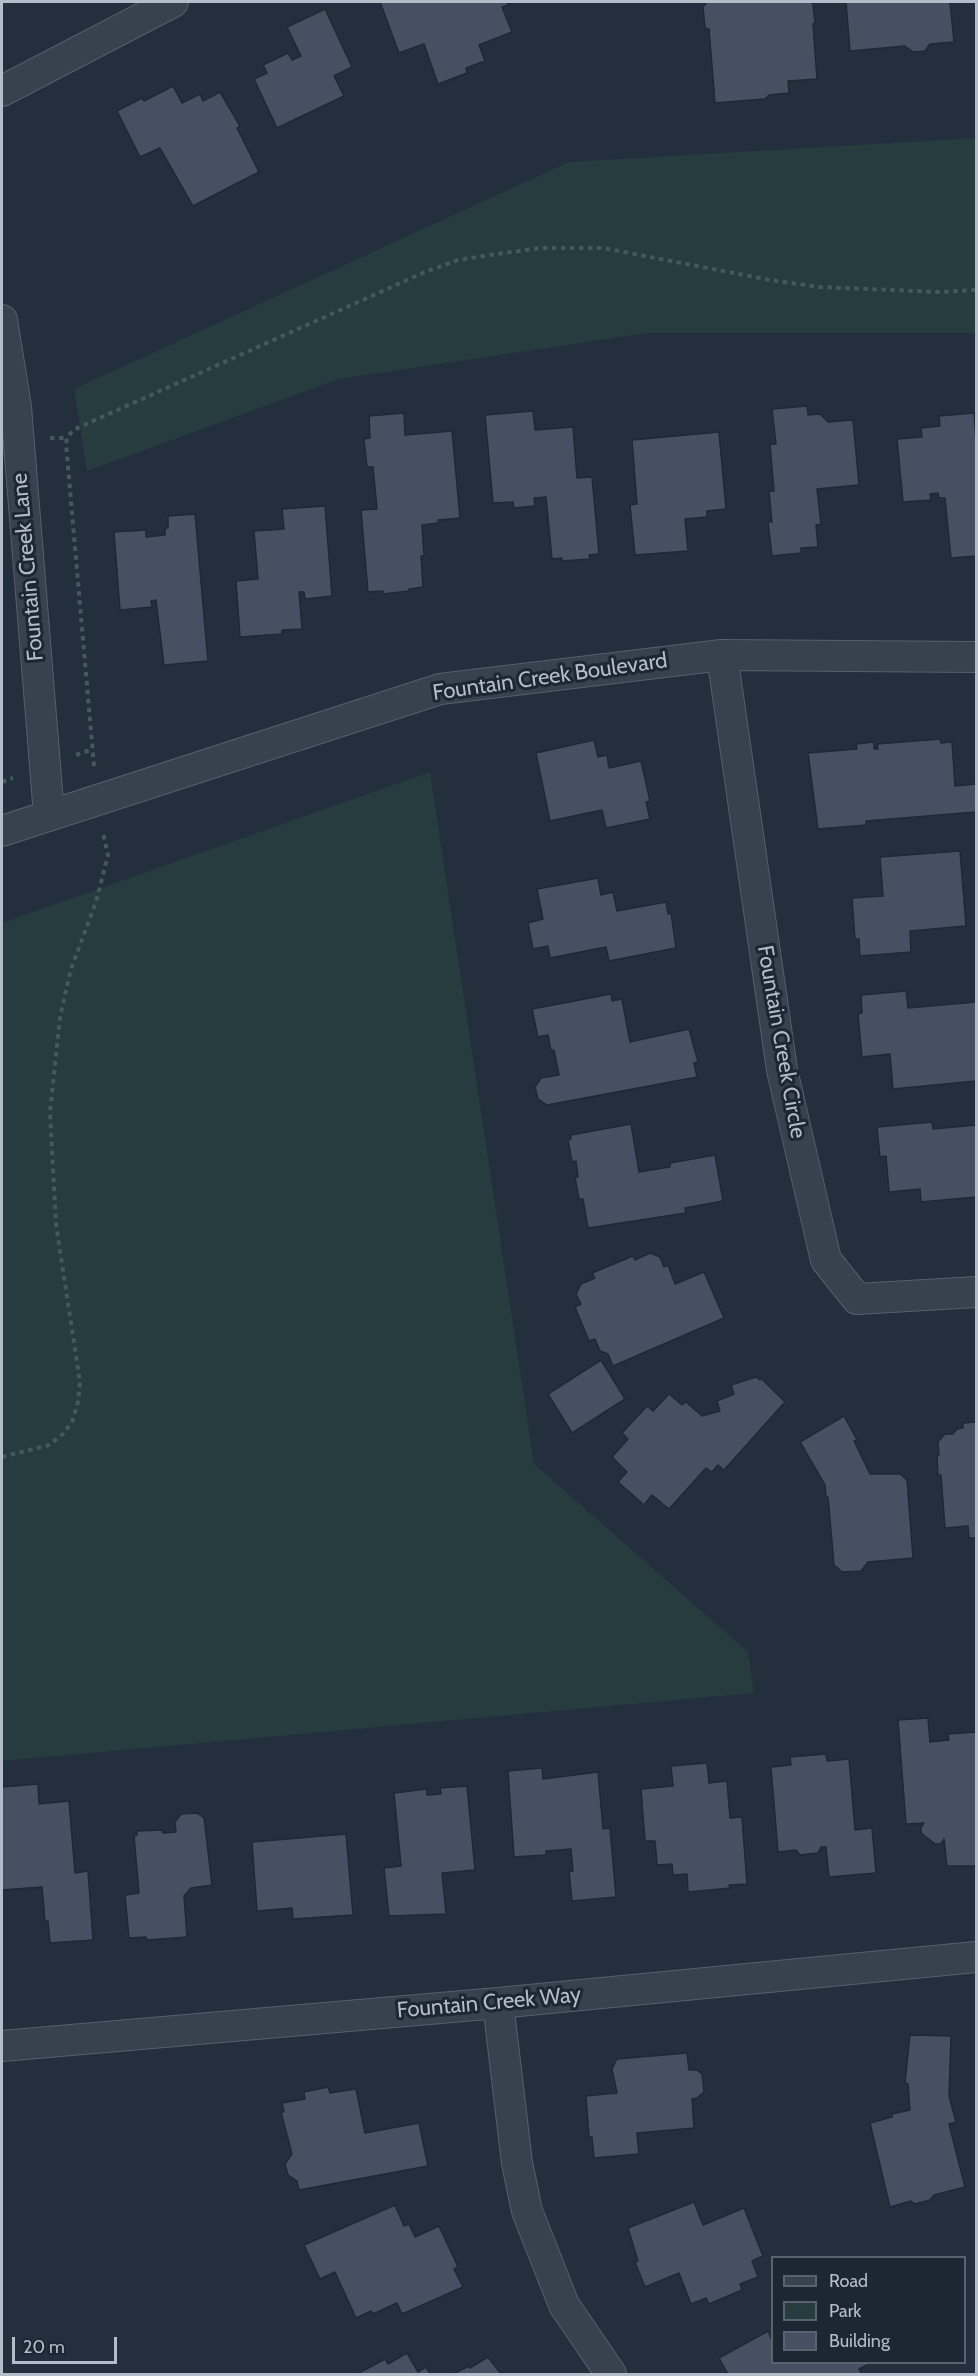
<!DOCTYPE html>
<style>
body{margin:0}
#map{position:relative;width:978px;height:2376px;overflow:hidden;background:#242f3e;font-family:Cabin,sans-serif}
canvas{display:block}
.frame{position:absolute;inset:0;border:3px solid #b4bcc9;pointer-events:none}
.legend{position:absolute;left:771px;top:2256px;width:195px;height:108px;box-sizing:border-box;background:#1d2633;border:2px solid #59626f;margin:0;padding:8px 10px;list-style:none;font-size:18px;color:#b4bcc9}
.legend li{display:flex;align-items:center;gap:12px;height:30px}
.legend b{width:30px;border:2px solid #59626f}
.scale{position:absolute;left:12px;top:2337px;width:105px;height:27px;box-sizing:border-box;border:3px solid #b4bcc9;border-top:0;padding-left:8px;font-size:18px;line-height:21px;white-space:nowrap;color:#b4bcc9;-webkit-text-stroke:4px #1d2633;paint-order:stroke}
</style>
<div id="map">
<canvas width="978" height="2376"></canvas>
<div class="frame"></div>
<ul class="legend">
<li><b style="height:8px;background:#38414e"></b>Road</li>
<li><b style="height:16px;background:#263c3f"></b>Park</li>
<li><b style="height:16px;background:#455162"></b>Building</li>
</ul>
<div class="scale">20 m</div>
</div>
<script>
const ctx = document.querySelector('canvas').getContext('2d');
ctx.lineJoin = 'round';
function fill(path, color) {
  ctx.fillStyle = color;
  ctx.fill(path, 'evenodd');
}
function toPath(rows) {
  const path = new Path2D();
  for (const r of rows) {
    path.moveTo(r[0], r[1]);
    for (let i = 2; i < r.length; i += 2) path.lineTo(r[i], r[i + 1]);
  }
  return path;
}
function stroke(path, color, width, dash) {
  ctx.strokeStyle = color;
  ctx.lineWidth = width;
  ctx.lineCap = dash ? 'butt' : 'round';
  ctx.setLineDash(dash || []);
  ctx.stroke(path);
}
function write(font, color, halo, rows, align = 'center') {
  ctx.font = font + ' Cabin,sans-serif';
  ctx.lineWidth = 6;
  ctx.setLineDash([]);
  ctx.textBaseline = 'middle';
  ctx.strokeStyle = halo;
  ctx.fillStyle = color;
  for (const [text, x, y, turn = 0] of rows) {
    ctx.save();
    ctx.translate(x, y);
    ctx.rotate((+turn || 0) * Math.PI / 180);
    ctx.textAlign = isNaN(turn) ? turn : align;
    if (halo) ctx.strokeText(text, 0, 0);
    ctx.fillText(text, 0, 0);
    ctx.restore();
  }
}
const green = toPath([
 [976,138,976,333,647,333,339,379,87,471,74,389,569,162],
 [430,772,534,1464,748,1652,754,1693,2,1761,2,923]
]);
const building = toPath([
 [380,2,507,2,508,5,502,7,512,32,479,45,485,61,466,68,467,73,438,84,424,44,399,53,380,2],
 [707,2,811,2,813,4,815,23,813,24,817,79,788,81,789,93,769,95,765,99,715,103,709,29,705,28,703,7,707,2],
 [846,2,950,2,954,42,930,44,925,51,913,52,905,46,850,51,846,2],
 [325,9,352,67,334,76,344,96,277,128,254,79,267,73,263,65,288,53,292,60,301,56,287,27,325,9],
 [173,86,182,103,200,94,203,101,220,92,240,126,237,128,259,172,193,206,160,148,140,157,117,111,142,98,144,101,173,86],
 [807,406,808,415,820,414,828,422,853,420,859,485,817,489,821,524,816,525,818,547,801,548,801,553,772,556,768,522,772,522,769,491,774,491,770,444,776,444,772,409,807,406],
 [533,411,535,430,573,427,577,478,592,477,599,554,589,555,590,559,562,561,562,558,552,559,546,497,534,498,535,506,514,508,513,502,493,503,485,415,533,411],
 [404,413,405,435,452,431,460,518,438,520,438,523,422,525,424,556,421,556,423,587,409,589,409,591,383,594,383,591,368,592,361,510,377,509,373,467,367,467,364,439,370,438,369,416,404,413],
 [974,413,976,442,976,556,951,558,945,498,939,498,938,493,930,494,931,500,903,502,897,439,922,437,921,428,940,426,939,416,974,413],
 [719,432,726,509,707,511,707,517,685,519,688,551,635,555,630,505,637,504,632,440,719,432],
 [325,506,332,596,305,599,304,592,299,592,302,629,282,630,282,634,240,637,236,581,258,579,254,531,284,529,282,509,325,506],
 [195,514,208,661,164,665,156,600,151,601,152,607,120,610,114,532,146,530,146,537,165,535,165,528,168,528,168,516,195,514],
 [940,739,941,743,952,742,955,786,976,784,976,812,866,821,866,825,818,829,808,753,857,749,856,744,874,742,874,749,878,749,877,744,940,739],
 [594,740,598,757,607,755,609,768,641,761,650,801,646,802,650,819,606,828,602,810,550,821,536,753,594,740],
 [960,851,966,926,910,931,911,952,860,956,859,939,855,939,852,898,883,896,880,857,960,851],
 [598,878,601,895,613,892,617,911,666,902,668,914,671,913,676,948,609,961,606,947,550,958,548,946,533,949,528,923,543,919,537,889,598,878],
 [906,991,908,1008,976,1002,976,1081,893,1089,890,1054,862,1057,858,1014,862,1013,861,995,906,991],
 [611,994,612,1001,622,999,630,1042,689,1029,698,1062,694,1063,697,1077,547,1105,538,1099,535,1087,541,1078,559,1075,554,1050,551,1051,548,1035,538,1037,532,1009,611,994],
 [932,1122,933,1129,976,1125,976,1197,921,1202,920,1189,889,1192,886,1156,880,1157,877,1127,932,1122],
 [631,1124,639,1172,670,1167,670,1163,715,1155,723,1201,685,1208,686,1213,588,1228,583,1199,579,1199,575,1177,578,1177,576,1161,572,1162,568,1140,571,1139,571,1135,631,1124],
 [650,1253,660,1257,664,1267,668,1265,675,1284,704,1272,724,1318,613,1366,608,1354,600,1351,595,1339,589,1341,575,1307,581,1304,576,1294,581,1284,595,1278,592,1273,633,1256,635,1260,650,1253],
 [601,1360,625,1399,572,1433,548,1394,601,1360],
 [756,1377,760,1380,761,1378,785,1402,724,1470,718,1465,712,1472,706,1468,669,1509,652,1495,644,1505,618,1482,627,1472,612,1457,628,1439,622,1433,647,1406,653,1411,669,1394,682,1405,686,1402,702,1416,720,1411,717,1401,734,1394,731,1385,756,1377],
 [844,1416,857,1440,854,1441,870,1474,900,1474,907,1480,913,1558,868,1562,861,1571,842,1572,834,1565,828,1497,826,1497,825,1485,800,1442,844,1416],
 [976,1422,976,1538,969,1538,968,1526,945,1528,941,1475,938,1475,937,1456,939,1455,938,1442,945,1434,953,1434,957,1429,963,1428,963,1423,976,1422],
 [928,1718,930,1742,949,1740,948,1734,976,1732,976,1866,947,1866,944,1839,941,1844,935,1844,921,1833,921,1827,924,1823,906,1824,898,1720,928,1718],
 [826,1754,827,1761,849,1759,855,1830,872,1828,876,1873,829,1877,826,1847,821,1847,818,1853,800,1855,796,1850,778,1852,771,1767,791,1765,790,1757,826,1754],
 [707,1763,709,1783,727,1781,730,1818,742,1817,747,1884,729,1885,730,1888,688,1892,687,1874,673,1875,672,1864,657,1865,655,1841,645,1841,641,1789,673,1786,671,1766,707,1763],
 [542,1768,543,1779,598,1772,603,1829,610,1828,616,1897,572,1901,569,1871,573,1871,571,1849,546,1851,546,1855,514,1857,508,1771,542,1768],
 [38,1784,39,1804,69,1801,75,1873,88,1871,93,1940,50,1943,48,1921,45,1921,42,1887,2,1890,2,1787,38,1784],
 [467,1786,475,1870,442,1873,446,1914,389,1916,384,1868,401,1866,394,1793,427,1789,427,1795,441,1794,440,1788,467,1786],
 [197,1813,204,1818,212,1885,191,1888,184,1896,187,1937,147,1940,146,1937,129,1938,125,1895,139,1893,134,1836,137,1835,137,1831,162,1830,163,1833,176,1832,175,1822,181,1814,197,1813],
 [346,1834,353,1915,293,1919,292,1908,257,1911,252,1842,346,1834],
 [910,2035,951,2036,949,2096,956,2122,949,2124,965,2187,934,2195,930,2200,915,2204,911,2201,890,2207,870,2123,892,2117,892,2114,910,2110,908,2084,905,2083,910,2035],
 [687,2053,689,2070,697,2070,702,2074,704,2092,697,2098,692,2099,694,2128,637,2133,639,2154,594,2158,592,2137,589,2137,586,2096,617,2093,612,2069,617,2059,687,2053],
 [328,2087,330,2093,356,2089,365,2133,419,2123,428,2166,299,2190,297,2181,288,2175,285,2164,292,2154,281,2112,284,2112,282,2103,305,2099,304,2092,328,2087],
 [694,2202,703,2225,744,2208,763,2256,752,2261,758,2277,740,2284,742,2290,709,2304,706,2298,691,2304,679,2273,645,2287,635,2262,638,2261,628,2228,694,2202],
 [395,2205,404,2226,409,2224,415,2237,439,2226,458,2267,454,2269,463,2287,402,2314,397,2303,373,2314,371,2311,356,2318,335,2272,320,2279,304,2245,395,2205],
 [768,2331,772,2340,772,2362,868,2362,869,2364,859,2369,862,2374,728,2374,719,2358,768,2331],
 [407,2353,418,2372,426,2367,430,2374,357,2374,385,2359,388,2364,407,2353],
 [488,2357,501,2374,453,2374,469,2366,470,2368,488,2357]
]);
const path = toPath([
 [50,438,67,438],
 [76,755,93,749],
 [94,766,66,444,67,438,73,430,425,272,458,260,490,255,541,248,603,248,770,280,819,287,939,292,976,290],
 [2,782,13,778],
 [2,1457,49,1445,63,1434,72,1422,78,1402,80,1382,56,1224,50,1112,60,1017,71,969,96,902,108,855,103,833]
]);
const street = toPath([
 [2,91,173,2],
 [2,320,16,407,49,815],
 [722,655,782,1070,826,1260,857,1299,976,1292],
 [2,831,440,689,722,655,976,657],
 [498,2003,517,2163,527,2211,564,2305,611,2374],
 [2,2046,498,2003,976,1957]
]);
const streetNames = [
 ["Fountain Creek Lane",28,567,-95],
 ["Fountain Creek Boulevard",550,677,-8],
 ["Fountain Creek Circle",781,1042,80],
 ["Fountain Creek Way",489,2003,-5]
];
fill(green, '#263c3f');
fill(building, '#455162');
stroke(building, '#1f2835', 1.5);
stroke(street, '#565f6c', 32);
stroke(path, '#44595c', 4, [4.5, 4.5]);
stroke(street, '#38414e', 30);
write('22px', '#b4bcc9', '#1d2633', streetNames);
</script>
